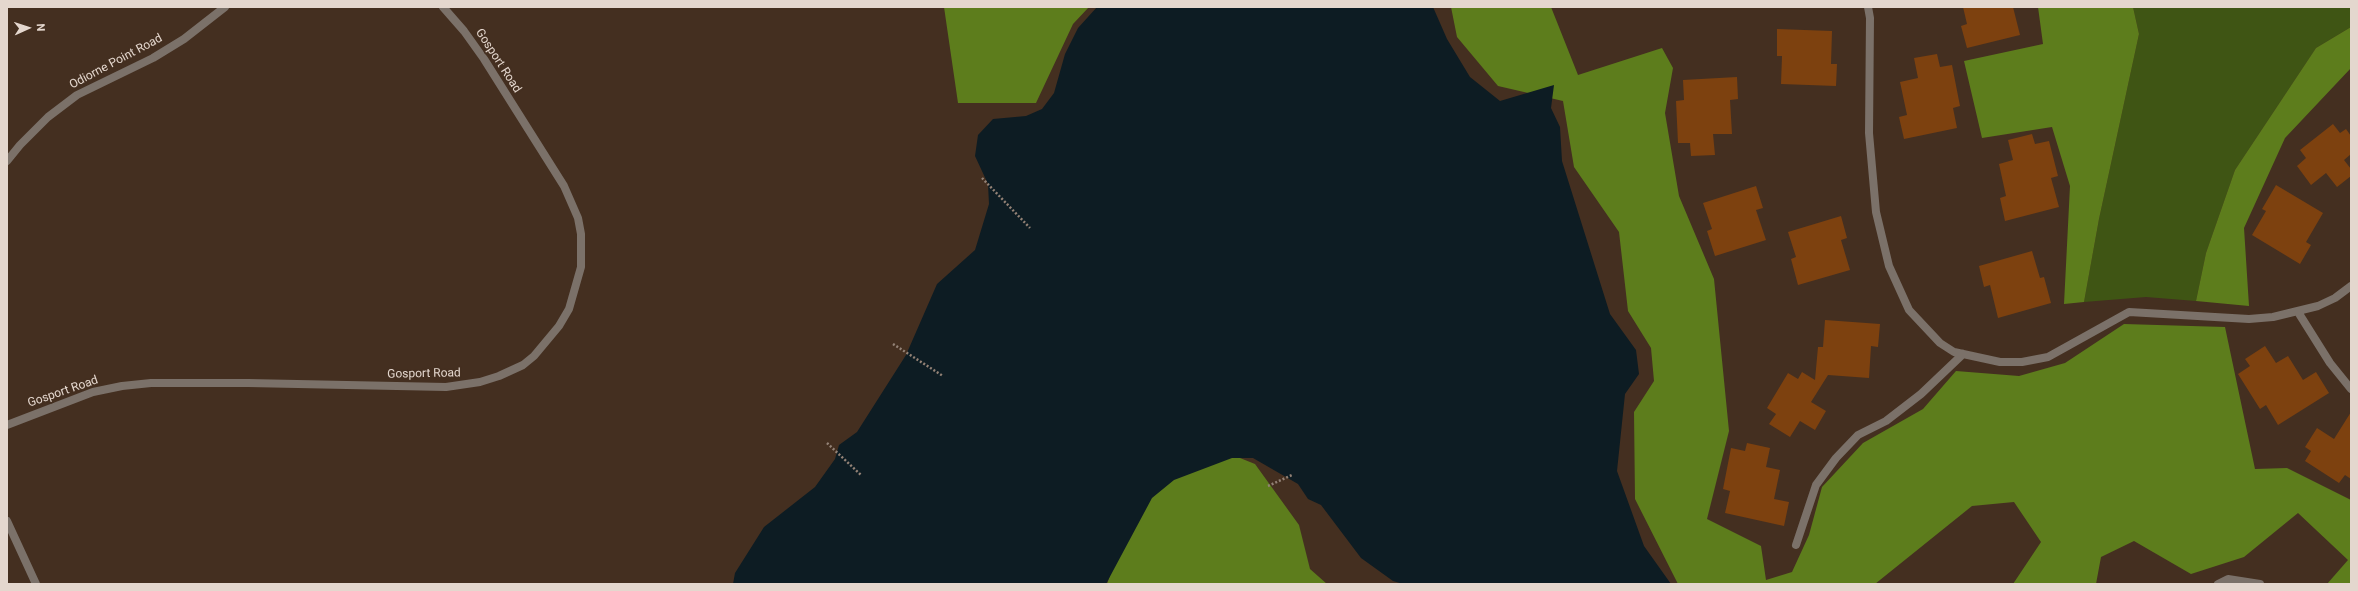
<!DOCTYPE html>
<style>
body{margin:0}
#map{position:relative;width:2358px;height:591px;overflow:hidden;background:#442f20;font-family:Roboto,sans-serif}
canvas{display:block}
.frame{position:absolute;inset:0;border:8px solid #e4d7ce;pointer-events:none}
.north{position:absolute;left:8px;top:8px;width:40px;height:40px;-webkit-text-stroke:3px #442f20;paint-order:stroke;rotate:87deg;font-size:11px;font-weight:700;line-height:16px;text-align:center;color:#e4d7ce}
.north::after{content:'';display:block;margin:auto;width:14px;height:18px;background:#e4d7ce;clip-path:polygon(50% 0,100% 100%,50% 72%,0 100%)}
</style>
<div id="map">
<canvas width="2358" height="591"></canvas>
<div class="frame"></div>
<div class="north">N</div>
</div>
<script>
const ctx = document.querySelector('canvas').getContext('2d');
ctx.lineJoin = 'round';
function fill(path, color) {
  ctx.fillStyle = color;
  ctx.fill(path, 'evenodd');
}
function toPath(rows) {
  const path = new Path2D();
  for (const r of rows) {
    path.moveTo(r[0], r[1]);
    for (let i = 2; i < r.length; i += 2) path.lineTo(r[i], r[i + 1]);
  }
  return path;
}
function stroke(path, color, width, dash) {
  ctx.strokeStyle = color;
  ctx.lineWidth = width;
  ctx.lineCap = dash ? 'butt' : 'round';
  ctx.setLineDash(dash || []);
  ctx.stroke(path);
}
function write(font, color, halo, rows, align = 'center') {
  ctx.font = font + ' Roboto,sans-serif';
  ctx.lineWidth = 3.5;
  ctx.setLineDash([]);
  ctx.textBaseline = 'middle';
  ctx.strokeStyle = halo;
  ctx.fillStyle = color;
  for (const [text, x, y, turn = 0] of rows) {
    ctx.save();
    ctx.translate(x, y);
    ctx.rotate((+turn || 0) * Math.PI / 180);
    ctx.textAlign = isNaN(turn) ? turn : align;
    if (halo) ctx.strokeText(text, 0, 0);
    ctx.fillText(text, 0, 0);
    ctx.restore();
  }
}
const green = toPath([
 [2133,7,2351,7,2351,27,2316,48,2235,170,2206,253,2196,301,2146,297,2084,302,2099,219,2139,34]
]);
const forest = toPath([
 [944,7,1089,7,1073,24,1036,103,958,103],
 [1451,7,1551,7,1578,75,1662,48,1673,68,1665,113,1679,196,1714,279,1729,431,1707,519,1761,546,1766,580,1792,572,1809,535,1822,487,1863,443,1923,409,1956,371,2019,376,2065,363,2124,324,2225,327,2255,469,2287,468,2351,500,2351,584,2327,584,2348,560,2298,513,2244,557,2191,574,2134,541,2101,557,2096,584,2013,584,2041,542,2014,502,1972,506,1875,584,1678,584,1635,499,1634,412,1654,381,1651,348,1628,311,1619,232,1574,167,1563,101,1498,86,1457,37],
 [2038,7,2133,7,2139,34,2099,219,2084,302,2064,304,2070,186,2052,127,1982,138,1964,61,2043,44],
 [2351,27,2351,68,2285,138,2244,228,2249,306,2196,301,2206,253,2235,170,2316,48],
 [1220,450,1255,464,1299,525,1310,569,1327,584,1107,584,1135,503]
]);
const water = toPath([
 [1097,7,1433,7,1447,39,1470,77,1500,101,1554,85,1551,108,1560,127,1562,161,1610,314,1636,350,1639,374,1625,394,1617,471,1644,546,1671,584,1403,584,1393,581,1361,558,1321,505,1308,499,1298,484,1253,458,1232,458,1174,480,1152,498,1106,584,733,584,735,573,764,527,815,487,835,459,839,445,857,432,906,355,937,284,975,250,989,204,988,184,975,156,978,135,993,119,1026,116,1042,109,1054,93,1065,54,1078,28]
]);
const building = toPath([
 [1963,7,2013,7,2020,35,1967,48,1961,26,1967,24],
 [1777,29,1832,31,1831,64,1837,64,1836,86,1781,84,1782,56,1777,56],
 [1937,54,1940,67,1952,65,1960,106,1953,108,1957,128,1904,139,1899,117,1907,115,1900,82,1918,78,1914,58],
 [1737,77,1738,99,1730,100,1732,134,1713,134,1715,155,1691,156,1690,143,1678,143,1676,101,1684,100,1683,80],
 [2333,124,2340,133,2346,129,2351,136,2351,154,2344,160,2351,169,2351,176,2337,187,2326,173,2311,185,2297,166,2306,158,2300,150],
 [2032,134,2035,144,2049,141,2058,176,2051,178,2059,207,2005,221,2000,198,2006,196,1999,164,2013,160,2008,140],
 [2276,185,2323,213,2306,242,2311,245,2300,264,2252,235,2266,211,2262,209],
 [1756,186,1763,208,1756,210,1766,240,1715,256,1707,231,1712,229,1703,203],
 [1841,216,1847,238,1841,240,1850,270,1798,285,1791,259,1796,257,1788,232],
 [2032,251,2040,278,2044,277,2051,303,1998,318,1990,285,1984,287,1979,266],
 [1825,320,1880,324,1878,347,1871,346,1869,378,1828,375,1811,402,1826,411,1815,430,1800,421,1790,437,1769,424,1776,414,1767,408,1788,373,1798,379,1802,372,1815,380,1818,347,1823,347],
 [2265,346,2276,363,2288,356,2303,380,2316,372,2329,393,2278,425,2266,405,2260,409,2238,374,2250,366,2245,359],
 [2351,412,2351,479,2345,475,2339,483,2305,461,2311,451,2305,447,2317,428,2334,439],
 [1747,443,1770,448,1766,467,1780,470,1774,499,1789,502,1784,526,1725,513,1730,491,1723,489,1731,448,1745,451]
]);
const path = toPath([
 [982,178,1030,228],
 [893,344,943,376],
 [827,443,861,475],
 [1268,486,1292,475]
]);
const street = toPath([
 [1868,7,1870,18,1869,133,1876,212,1889,266,1909,310,1940,343,1954,352,2000,362,2022,362,2048,357,2129,312,2249,319,2273,317,2318,306,2335,298,2351,286],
 [7,161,20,145,48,117,77,95,153,58,184,39,225,7],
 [2298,312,2330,363,2351,389],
 [7,425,93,392,122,386,151,383,248,383,446,387,480,382,499,376,523,365,534,356,559,326,569,309,581,267,581,234,578,218,564,186,484,59,464,31,443,7],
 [7,521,36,584],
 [1796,545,1816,485,1836,458,1858,435,1886,421,1921,394,1963,354],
 [2218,584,2228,579,2260,584]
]);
const streetNames = [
 ["Gosport Road",498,61,57],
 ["Odiorne Point Road",116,62,-28],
 ["Gosport Road",424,374,-1],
 ["Gosport Road",63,392,-19]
];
fill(green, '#3f5514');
fill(forest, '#5d7d1c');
fill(water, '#0d1c23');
fill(building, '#7d410f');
stroke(path, '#938276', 2.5, [2, 2]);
stroke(street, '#7b7169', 8);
write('12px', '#e4d7ce', '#442f20', streetNames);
</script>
